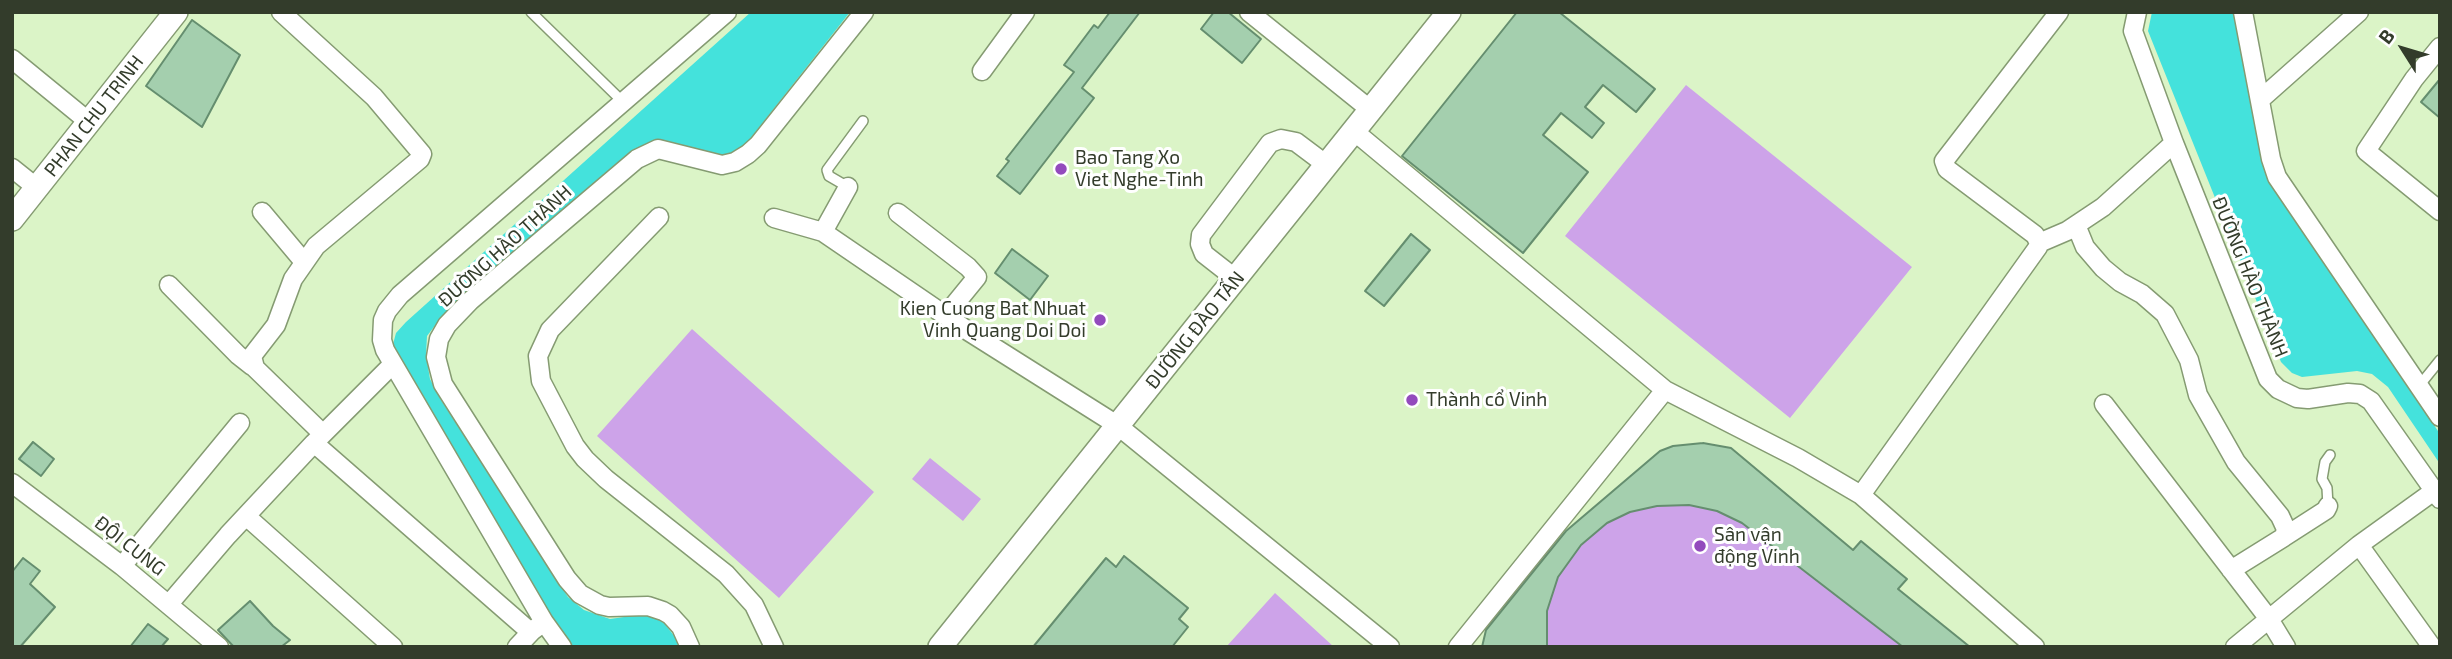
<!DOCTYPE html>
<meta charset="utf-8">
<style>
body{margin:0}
#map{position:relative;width:2452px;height:659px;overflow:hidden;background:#dbf4c7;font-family:"Exo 2",sans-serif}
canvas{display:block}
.frame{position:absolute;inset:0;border:14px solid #333c2b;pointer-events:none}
.north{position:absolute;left:2368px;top:14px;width:70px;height:70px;-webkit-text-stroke:5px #fff;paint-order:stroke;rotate:307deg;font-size:19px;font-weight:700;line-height:28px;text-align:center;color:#333c2b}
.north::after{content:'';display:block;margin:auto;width:24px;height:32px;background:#333c2b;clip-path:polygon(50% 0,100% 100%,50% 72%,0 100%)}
</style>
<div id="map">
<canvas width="2452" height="659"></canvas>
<div class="frame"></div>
<div class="north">B</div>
</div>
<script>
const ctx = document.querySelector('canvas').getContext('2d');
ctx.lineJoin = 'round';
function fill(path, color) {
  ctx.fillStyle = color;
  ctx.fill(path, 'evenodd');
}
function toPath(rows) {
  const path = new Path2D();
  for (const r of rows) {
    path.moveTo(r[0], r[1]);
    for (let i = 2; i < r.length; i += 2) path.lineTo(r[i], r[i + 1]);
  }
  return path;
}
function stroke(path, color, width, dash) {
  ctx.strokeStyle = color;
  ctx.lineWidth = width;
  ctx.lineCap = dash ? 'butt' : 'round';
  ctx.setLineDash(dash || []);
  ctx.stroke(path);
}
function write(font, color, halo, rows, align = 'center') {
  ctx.font = font + ' "Exo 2",sans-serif';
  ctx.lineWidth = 6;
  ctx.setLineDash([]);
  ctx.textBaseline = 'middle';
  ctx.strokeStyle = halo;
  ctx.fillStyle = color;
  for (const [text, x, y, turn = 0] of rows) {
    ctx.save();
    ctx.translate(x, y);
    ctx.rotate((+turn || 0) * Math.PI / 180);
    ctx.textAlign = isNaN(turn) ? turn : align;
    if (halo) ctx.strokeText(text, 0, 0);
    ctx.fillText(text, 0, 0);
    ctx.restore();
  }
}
const green = toPath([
 [1686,85,1912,267,1790,418,1565,236],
 [692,329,874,492,779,598,597,436],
 [1703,443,1731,448,1853,550,1907,579,1898,589,1970,647,1482,647,1486,629,1501,604,1563,534,1660,451,1673,446],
 [930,458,981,499,963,521,912,479],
 [1275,593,1334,647,1226,647]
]);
const water = toPath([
 [751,12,850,12,746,144,734,154,723,157,710,156,672,142,655,142,639,149,440,319,427,336,426,355,430,379,441,400,568,597,584,610,610,619,638,615,651,616,664,623,675,637,679,647,570,647,392,348,396,333,406,322],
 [2152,12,2236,12,2268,178,2440,434,2440,464,2388,387,2372,374,2357,371,2302,377,2292,373,2281,362,2148,31]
]);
const building = toPath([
 [1110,12,1140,12,1082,88,1094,98,1020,194,997,176,1009,161,1006,159,1074,72,1064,65,1094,25,1098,28,1110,12],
 [1214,12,1228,12,1261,39,1242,63,1201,29,1214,12],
 [1517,12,1559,12,1655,89,1636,112,1603,85,1585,107,1604,123,1592,138,1561,113,1543,135,1588,172,1523,253,1402,156,1517,12],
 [192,20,240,55,202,127,146,86,192,20],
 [2440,79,2440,118,2421,102,2440,79],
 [1411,234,1430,250,1384,306,1365,291,1411,234],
 [1012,249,1048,276,1030,300,995,273,1012,249],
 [33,442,54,459,41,476,19,459,33,442],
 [1703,443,1731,448,1853,550,1861,541,1907,579,1898,589,1970,647,1903,647,1742,523,1717,511,1689,505,1657,506,1630,512,1607,523,1581,545,1558,577,1547,611,1547,647,1482,647,1486,630,1566,531,1660,451,1673,446,1703,443],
 [1124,556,1188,608,1179,619,1188,627,1172,647,1033,647,1106,558,1116,567,1124,556],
 [23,558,40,571,30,584,55,607,20,647,12,647,12,572,23,558],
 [250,601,273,626,290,640,281,647,234,647,218,630,250,601],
 [148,624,168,639,161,647,130,647,148,624]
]);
const service = toPath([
 [531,12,623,102],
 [848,187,829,176,827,170,863,121],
 [2419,386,2440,360],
 [2328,506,2327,488,2322,479,2325,462,2330,455]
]);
const minor = toPath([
 [281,12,374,97,422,154,420,159,316,246,293,279,276,325,252,356,255,368,323,434],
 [1249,12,1372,111],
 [2137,12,2133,31,2174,143,2268,379,2278,389,2297,398,2308,399,2348,393,2360,394,2371,401,2440,499],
 [2243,12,2271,159,2277,177,2440,417],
 [2440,47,2414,79,2366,151,2440,211],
 [12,59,89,122],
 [982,71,1025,12],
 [2261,99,2359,12],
 [1355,132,1665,390,1798,458,1861,495,2035,647],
 [12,168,37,188],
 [262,212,304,262],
 [898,213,968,267,977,277,946,315],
 [659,217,550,330,538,356,541,381,575,446,585,459,606,479,726,574,754,605,774,647],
 [774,218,823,232,968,331,1117,425,1390,647],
 [2076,225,2085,247,2103,268,2120,282,2142,294,2165,314,2189,360,2198,395,2236,462,2280,516,2286,529,2284,537,2231,570],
 [823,232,848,187],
 [2039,243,2067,231,2103,207,2174,143],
 [1236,279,1204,254,1200,244,1201,235,1270,143,1281,139,1296,142,1328,166],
 [169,285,238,355,252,366],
 [2104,404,2269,619,2286,647],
 [314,443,527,629,532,631,544,622],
 [12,483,122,566,219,647],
 [1861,495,2038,247,2039,243,2035,235,1947,169,1944,161,2059,12],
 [246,516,393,647],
 [2284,537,2326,510,2328,506],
 [2359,545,2432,647],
 [122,566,240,423],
 [169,604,228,535,314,443,393,364],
 [517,647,532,631],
 [562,647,544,622,385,350,382,340,383,320,387,311,400,295,727,12],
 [690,647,681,627,670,615,663,611,648,606,609,607,600,605,580,594,567,579,443,384,436,357,439,339,447,325,470,301,637,159,658,149,722,165,735,162,748,154,758,145,864,12],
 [1458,647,1665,390],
 [2235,647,2359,545,2434,491]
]);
const tertiary = toPath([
 [12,219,176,12],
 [940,647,1449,12]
]);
const markers = [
 [1061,169,7,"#934abd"],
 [1100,320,7,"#934abd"],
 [1412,400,7,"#934abd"],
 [1700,546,7,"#934abd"]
];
const streetNames = [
 ["PHAN CHU TRINH",94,116,-52],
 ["ĐƯỜNG HÀO THÀNH",505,246,-42],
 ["ĐƯỜNG HÀO THÀNH",2250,277,68],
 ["ĐƯỜNG ĐÀO TẤN",1195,330,-51],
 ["ĐỘI CUNG",130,546,38]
];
const poiNames = [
 ["Bao Tang Xo",1075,158],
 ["Viet Nghe-Tinh",1075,180],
 ["Kien Cuong Bat Nhuat",1086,309,"right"],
 ["Vinh Quang Doi Doi",1086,331,"right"],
 ["Thành cổ Vinh",1426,400],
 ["Sân vận",1714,535],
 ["động Vinh",1714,557]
];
fill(green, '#cda3e9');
fill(water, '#44e2dc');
fill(building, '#a4cfae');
stroke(building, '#658e6f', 2);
stroke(service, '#859b72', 12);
stroke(minor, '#859b72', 21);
stroke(tertiary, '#859b72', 26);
stroke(service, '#fff', 9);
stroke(minor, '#fff', 18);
stroke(tertiary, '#fff', 23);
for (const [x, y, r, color] of markers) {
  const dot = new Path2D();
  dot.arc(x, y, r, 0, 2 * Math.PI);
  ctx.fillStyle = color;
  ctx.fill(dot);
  stroke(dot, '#fff', 2.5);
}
write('19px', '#333c2b', '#fff', streetNames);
write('19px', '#333c2b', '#fff', poiNames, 'left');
</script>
